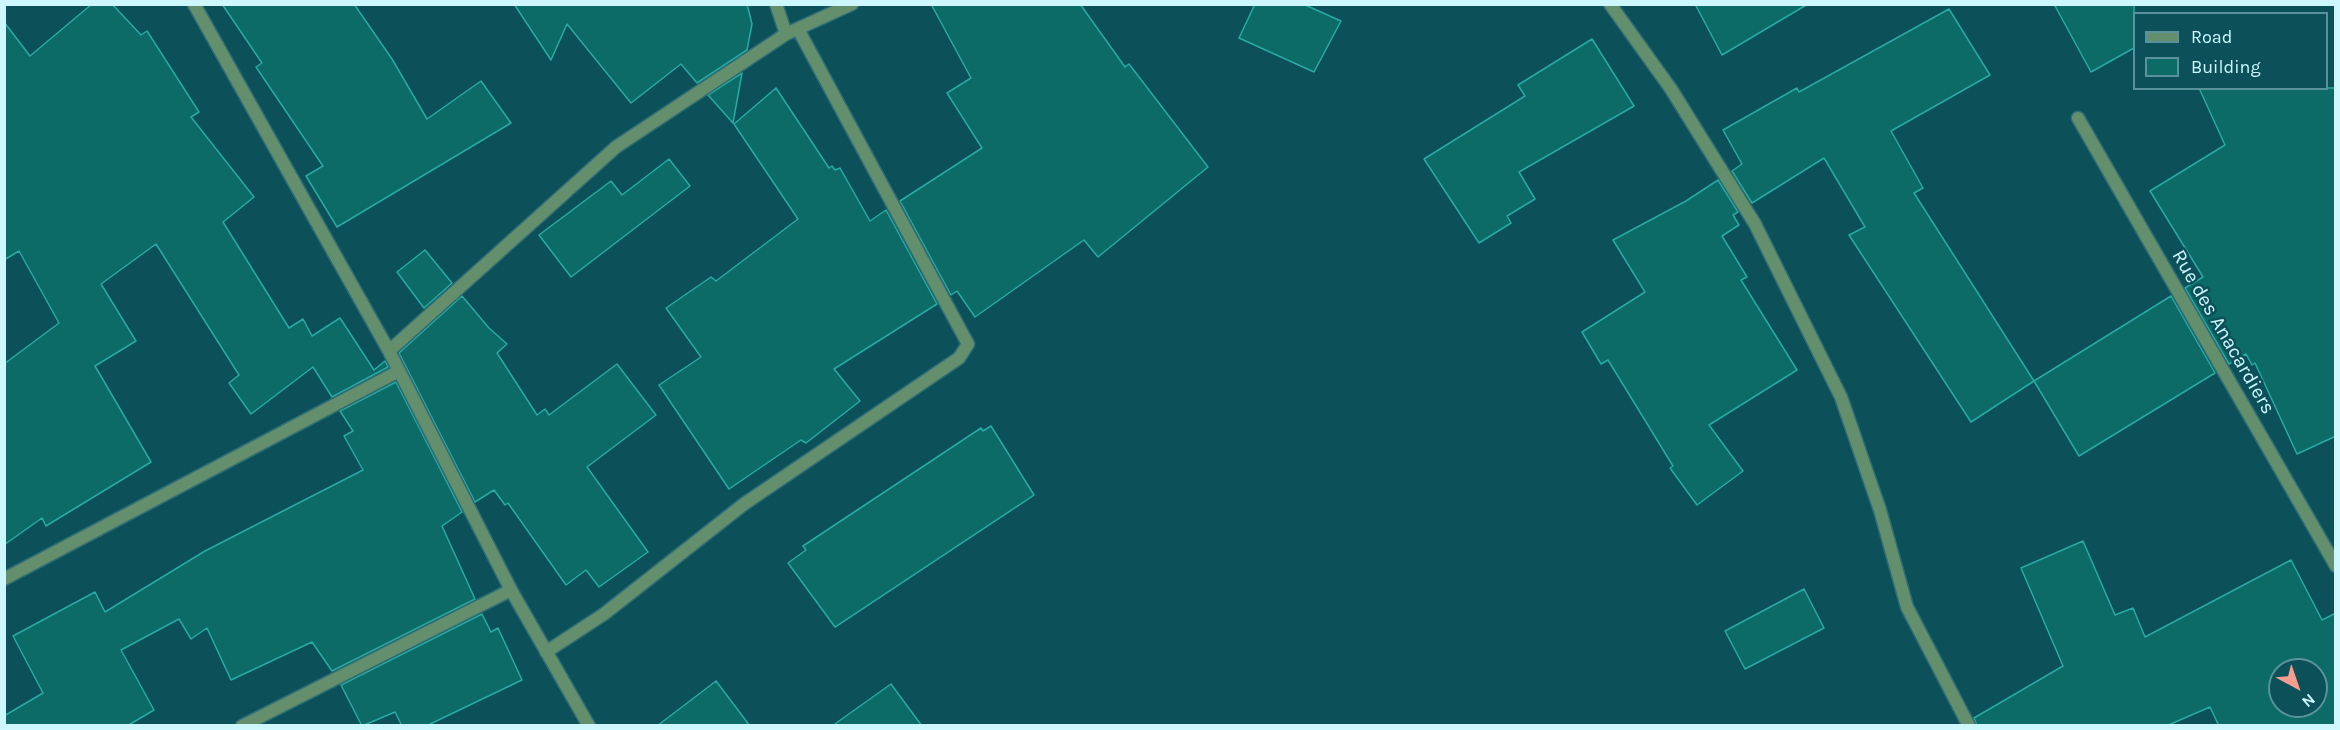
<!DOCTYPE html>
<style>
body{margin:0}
#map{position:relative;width:2340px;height:730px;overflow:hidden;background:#0c5059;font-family:Karla,sans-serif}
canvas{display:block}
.frame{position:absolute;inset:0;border:6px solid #cdf6fd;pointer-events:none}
.legend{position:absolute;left:2133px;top:12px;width:195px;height:78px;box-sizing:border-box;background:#0c5059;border:2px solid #59929b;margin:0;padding:8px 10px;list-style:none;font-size:18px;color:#cdf6fd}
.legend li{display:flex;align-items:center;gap:12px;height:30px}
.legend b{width:30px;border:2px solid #59929b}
.north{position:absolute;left:2268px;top:658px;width:60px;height:60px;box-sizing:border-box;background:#0c5059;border:2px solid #59929b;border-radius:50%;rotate:140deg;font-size:16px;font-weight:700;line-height:24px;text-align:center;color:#cdf6fd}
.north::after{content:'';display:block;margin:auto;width:21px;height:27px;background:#f59d8f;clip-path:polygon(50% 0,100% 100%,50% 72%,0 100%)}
</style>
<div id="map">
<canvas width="2340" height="730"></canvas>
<div class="frame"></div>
<ul class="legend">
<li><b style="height:8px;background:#648f6c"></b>Road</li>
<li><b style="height:16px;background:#0c6b66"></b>Building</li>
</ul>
<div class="north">N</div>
</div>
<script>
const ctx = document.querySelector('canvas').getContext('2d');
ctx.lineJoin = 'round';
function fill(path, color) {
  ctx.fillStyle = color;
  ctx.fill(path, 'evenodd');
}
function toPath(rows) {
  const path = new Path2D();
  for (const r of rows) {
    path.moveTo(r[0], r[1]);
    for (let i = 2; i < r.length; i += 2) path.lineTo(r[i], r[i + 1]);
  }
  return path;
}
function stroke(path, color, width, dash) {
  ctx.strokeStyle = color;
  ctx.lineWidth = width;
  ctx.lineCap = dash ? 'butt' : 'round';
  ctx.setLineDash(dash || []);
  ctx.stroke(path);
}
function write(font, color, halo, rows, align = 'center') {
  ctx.font = font + ' Karla,sans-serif';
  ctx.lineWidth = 5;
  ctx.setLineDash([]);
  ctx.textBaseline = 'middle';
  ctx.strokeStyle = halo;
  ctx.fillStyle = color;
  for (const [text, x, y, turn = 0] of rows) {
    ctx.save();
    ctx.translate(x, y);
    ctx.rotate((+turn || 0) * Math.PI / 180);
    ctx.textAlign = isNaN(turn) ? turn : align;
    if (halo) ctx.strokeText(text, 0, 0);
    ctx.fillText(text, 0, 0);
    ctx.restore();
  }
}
const building = toPath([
 [92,4,112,4,141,35,147,31,199,112,191,117,254,197,223,222,289,328,303,319,312,336,340,318,374,370,385,361,388,367,332,397,313,367,251,414,229,383,239,375,156,244,101,284,136,341,95,366,151,462,46,526,42,518,4,545,4,364,59,323,19,251,4,260,4,22,30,56,92,4],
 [222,4,354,4,392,59,427,119,481,81,511,123,337,227,306,176,323,166,256,67,262,63,222,4],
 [514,4,747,4,752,24,747,50,697,83,681,64,631,103,567,24,551,60,514,4],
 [931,4,1080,4,1125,67,1129,64,1208,167,1098,257,1084,240,975,317,957,291,951,295,900,201,982,148,947,93,971,78,931,4],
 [1255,4,1303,4,1341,21,1314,72,1239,38,1255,4],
 [1695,4,1808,4,1722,55,1695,4],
 [2054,4,2134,4,2134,48,2091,72,2054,4],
 [1949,9,1990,75,1891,131,1923,188,1914,193,2034,381,1971,422,1849,235,1865,227,1824,158,1752,203,1732,171,1742,164,1723,130,1797,88,1799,92,1949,9],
 [1592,39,1634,106,1519,172,1535,199,1507,216,1511,223,1479,243,1424,159,1525,96,1518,85,1592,39],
 [742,73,733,123,708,95,742,73],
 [776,88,829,168,832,166,835,170,840,168,870,221,886,210,937,304,834,369,860,401,806,443,801,440,729,489,659,385,701,357,666,308,711,277,716,281,798,219,734,124,776,88],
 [2199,88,2336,88,2336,436,2297,454,2255,363,2252,365,2246,354,2229,364,2185,288,2203,277,2150,191,2225,145,2199,88],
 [669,159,690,186,571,277,539,235,611,181,622,195,669,159],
 [1718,180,1738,212,1733,215,1739,225,1722,236,1747,277,1741,280,1797,370,1709,425,1743,471,1697,505,1670,468,1673,466,1608,360,1601,364,1582,332,1645,292,1613,240,1686,201,1718,180],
 [425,250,452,283,424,308,397,272,425,250],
 [462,296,489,328,507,344,497,353,537,415,545,409,549,415,617,364,656,415,587,467,648,552,599,587,586,570,566,585,508,503,505,505,494,490,475,502,399,353,462,296],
 [2171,296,2215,373,2079,456,2034,381,2171,296],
 [396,382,462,512,442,526,475,599,332,671,312,642,231,680,207,628,191,639,179,619,121,650,154,710,127,726,4,726,4,716,43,693,13,636,95,592,105,612,205,551,363,470,344,436,353,431,340,411,396,382],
 [991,426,1034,495,835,627,788,563,806,550,803,546,981,428,983,431,991,426],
 [2083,541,2115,615,2133,608,2145,637,2291,560,2322,620,2336,613,2336,726,2219,726,2210,707,2166,726,1977,726,1974,718,2063,666,2021,568,2083,541],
 [2280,670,2316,670,2316,706,2280,706,2280,670],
 [1804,589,1824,628,1745,669,1725,631,1804,589],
 [482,614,491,632,498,628,522,680,426,726,402,726,395,712,362,726,341,685,482,614],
 [716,681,750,726,657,726,716,681],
 [891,684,922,726,832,726,891,684]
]);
const minor = toPath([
 [194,4,389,351,511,590,589,726],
 [776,4,786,34],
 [1610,4,1671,89,1755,224,1841,397,1880,510,1907,607,1969,726],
 [2078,118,2336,566],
 [389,351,616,147,786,34,852,4],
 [4,579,399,371],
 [546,652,604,614,744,504,959,358,968,344,798,29],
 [242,726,511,590]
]);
const streetNames = [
 ["Rue des Anacardiers",2223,332,60]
];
fill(building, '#0c6b66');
stroke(building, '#29aaa3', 1.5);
stroke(minor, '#2f6e77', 15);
stroke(minor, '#648f6c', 12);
write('20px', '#cdf6fd', '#0c5059', streetNames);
</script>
